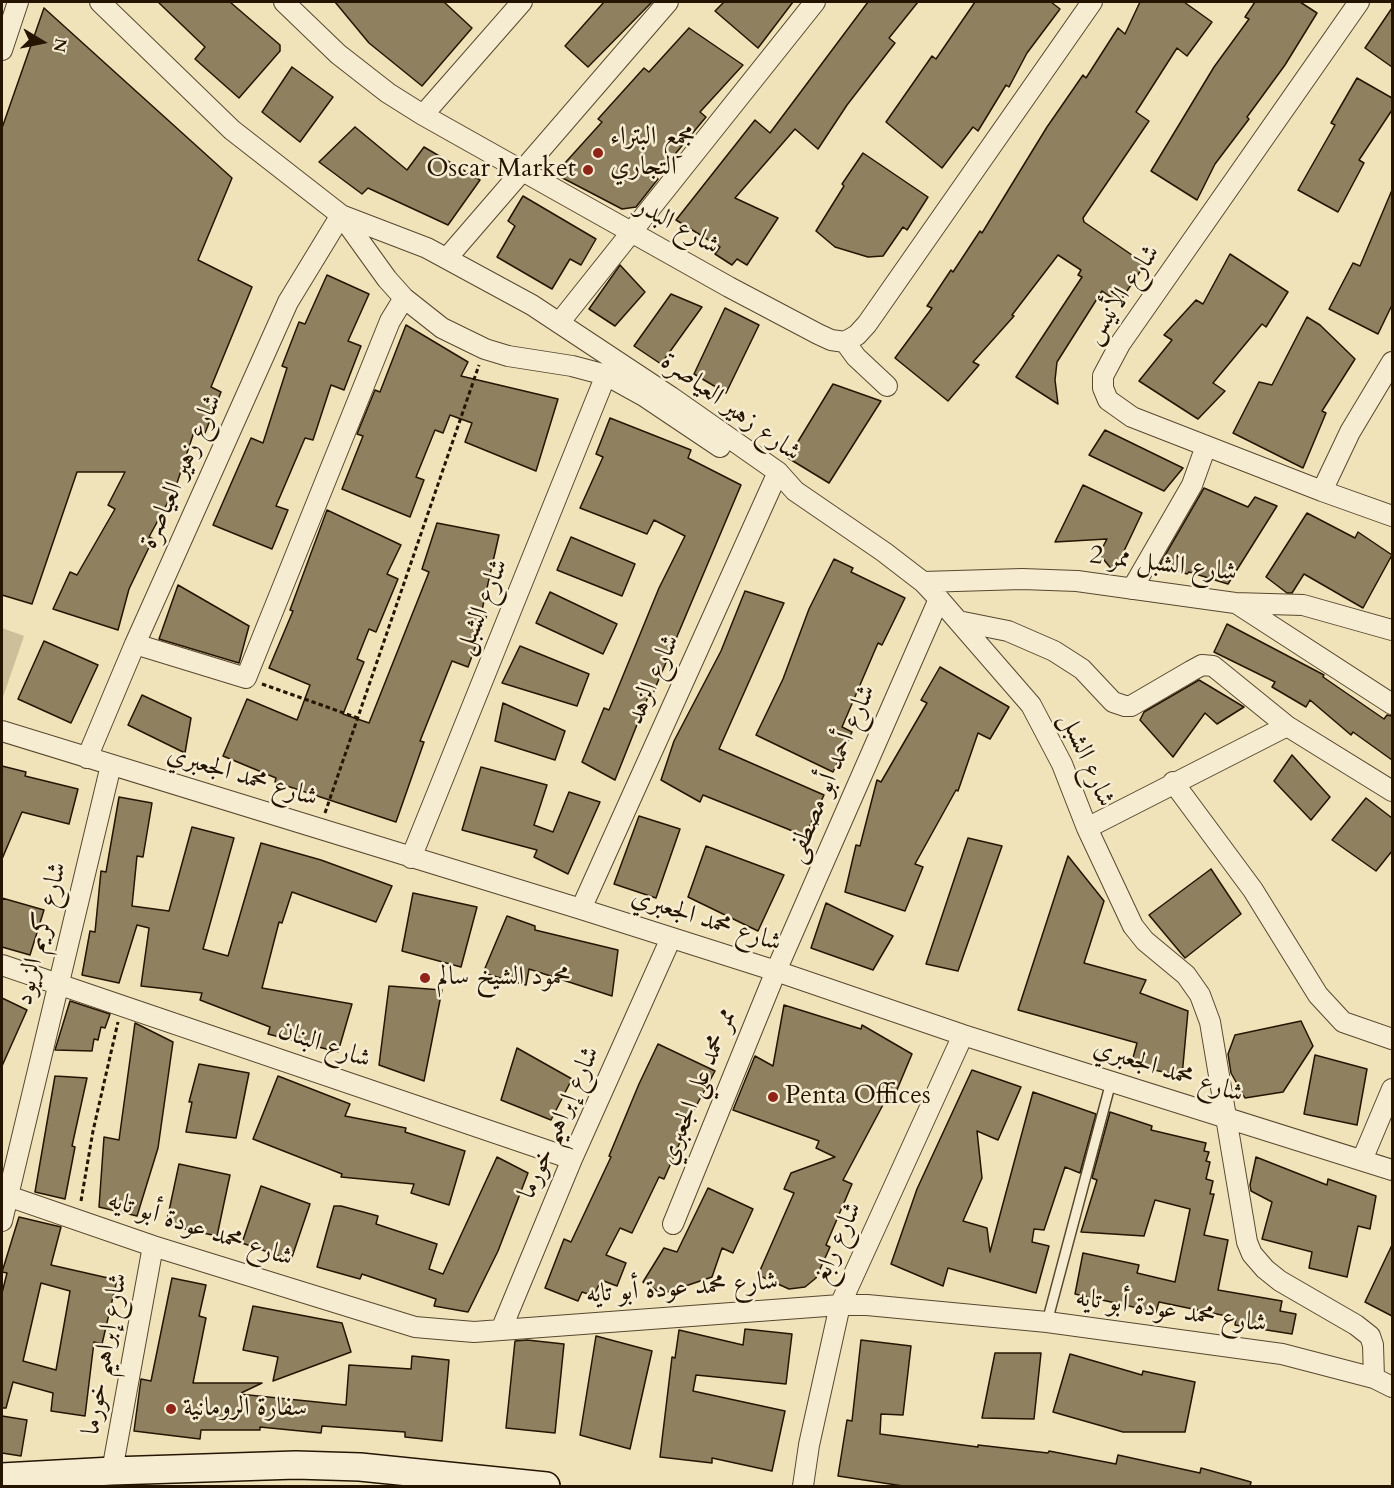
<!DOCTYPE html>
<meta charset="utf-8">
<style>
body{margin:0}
#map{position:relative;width:1394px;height:1488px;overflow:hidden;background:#f0e2b9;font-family:Cardo,serif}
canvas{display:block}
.frame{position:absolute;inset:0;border:3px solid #251500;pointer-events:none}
.north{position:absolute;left:12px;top:12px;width:60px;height:60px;-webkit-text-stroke:4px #f5ecd2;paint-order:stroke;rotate:100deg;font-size:16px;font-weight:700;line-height:24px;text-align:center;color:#251500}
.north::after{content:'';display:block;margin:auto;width:21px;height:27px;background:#251500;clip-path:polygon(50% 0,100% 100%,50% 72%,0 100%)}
</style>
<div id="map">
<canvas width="1394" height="1488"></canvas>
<div class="frame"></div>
<div class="north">N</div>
</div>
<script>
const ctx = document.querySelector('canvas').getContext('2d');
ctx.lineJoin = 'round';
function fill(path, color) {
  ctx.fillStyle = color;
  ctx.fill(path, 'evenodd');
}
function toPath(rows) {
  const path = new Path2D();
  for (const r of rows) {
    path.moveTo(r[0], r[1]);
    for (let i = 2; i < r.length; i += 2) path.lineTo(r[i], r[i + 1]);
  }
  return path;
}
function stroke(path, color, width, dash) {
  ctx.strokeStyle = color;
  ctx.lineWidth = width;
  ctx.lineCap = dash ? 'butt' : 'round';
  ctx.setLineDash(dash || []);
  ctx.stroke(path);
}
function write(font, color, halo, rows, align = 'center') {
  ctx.font = font + ' Cardo,Amiri,serif';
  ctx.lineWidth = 5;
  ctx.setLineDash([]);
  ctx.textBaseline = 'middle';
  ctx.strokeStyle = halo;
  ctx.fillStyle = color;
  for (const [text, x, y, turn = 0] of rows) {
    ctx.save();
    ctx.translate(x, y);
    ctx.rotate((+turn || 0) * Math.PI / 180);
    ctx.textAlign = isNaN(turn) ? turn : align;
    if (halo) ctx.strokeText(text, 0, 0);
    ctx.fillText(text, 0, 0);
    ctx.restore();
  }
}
const green = toPath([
 [2,628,24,636,2,700]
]);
const building = toPath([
 [158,2,230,2,280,45,280,51,239,98,195,59,205,47,158,2],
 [335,2,444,2,472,28,422,86,369,43,335,2],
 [604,2,652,2,588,67,565,46,604,2],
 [724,2,793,2,758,48,715,11,724,2],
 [868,2,918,2,889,38,895,43,847,105,818,149,795,129,735,198,778,218,747,265,737,259,732,265,715,254,720,247,676,220,755,120,770,133,868,2],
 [975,2,1051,2,1060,9,1027,53,1009,87,1006,85,978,131,973,127,942,168,886,122,932,56,936,59,975,2],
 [1140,2,1184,2,1212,22,1187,56,1177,48,1136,112,1149,121,1083,218,1084,222,1145,264,1119,303,1102,291,1057,362,1055,380,1058,404,1016,377,1082,277,1078,275,1081,270,1058,255,1012,315,1014,316,973,362,979,365,948,401,895,358,932,308,927,306,951,270,953,272,980,231,982,233,1047,127,1083,75,1086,78,1118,28,1125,34,1140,2],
 [1255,2,1300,2,1317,13,1285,65,1247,117,1249,119,1215,164,1197,200,1151,171,1214,67,1249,19,1245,17,1255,2],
 [44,8,232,178,198,260,252,287,211,387,221,392,205,433,195,429,175,489,149,537,153,539,129,589,118,630,53,609,70,572,77,575,115,509,108,505,125,472,77,472,32,604,2,595,2,128,44,8],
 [1392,8,1392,67,1365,48,1392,8],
 [689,28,743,65,700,112,706,117,656,177,658,179,636,207,622,209,555,174,602,122,598,119,644,68,649,72,689,28],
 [292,67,333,97,300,142,262,112,292,67],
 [1357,78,1392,98,1392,110,1359,160,1364,163,1338,212,1298,190,1335,125,1331,123,1357,78],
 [355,127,407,170,424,147,480,180,448,225,368,188,362,194,319,162,355,127],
 [863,153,928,197,907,230,903,227,883,256,868,257,835,247,816,231,844,186,842,184,863,153],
 [1392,190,1392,305,1378,334,1329,309,1353,263,1360,266,1392,190],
 [523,196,596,239,581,265,570,259,552,289,497,257,515,226,508,221,523,196],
 [1230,254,1288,292,1266,327,1262,324,1213,383,1225,391,1198,419,1139,381,1172,340,1164,335,1196,300,1203,304,1230,254],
 [620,265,645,292,615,326,589,309,620,265],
 [327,275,369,294,348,341,361,346,344,390,331,385,313,440,305,438,276,506,288,510,272,549,213,525,251,438,263,443,287,368,282,366,299,322,305,324,327,275],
 [671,294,702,307,661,364,634,346,671,294],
 [725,308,759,325,726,393,694,374,725,308],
 [1307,317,1320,325,1355,359,1322,411,1326,413,1303,468,1233,433,1259,382,1272,385,1307,317],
 [406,325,468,362,461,376,558,399,536,471,465,442,472,423,450,415,443,433,435,430,416,477,424,480,410,517,342,489,363,436,357,434,375,390,380,392,406,325],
 [833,384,881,401,829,483,788,458,833,384],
 [610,418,691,450,688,458,741,485,651,698,648,697,615,780,582,762,604,708,609,710,659,588,685,536,654,520,647,534,580,508,603,457,596,454,610,418],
 [1105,430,1183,468,1164,491,1089,455,1105,430],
 [1083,485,1142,513,1114,572,1099,554,1107,539,1055,542,1083,485],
 [1204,488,1248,507,1255,497,1277,506,1228,584,1189,572,1187,574,1160,564,1204,488],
 [327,510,401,545,387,574,398,579,376,632,369,629,357,659,364,662,343,714,369,723,429,572,422,569,437,523,499,535,482,610,488,612,468,667,452,661,420,741,424,742,396,822,275,782,276,778,223,756,247,699,297,720,310,685,269,668,293,611,290,610,327,510],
 [1307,513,1355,538,1358,532,1392,555,1363,608,1304,574,1292,593,1287,593,1266,577,1307,513],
 [571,537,635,564,622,596,557,570,571,537],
 [834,559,853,568,851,572,905,598,882,645,878,643,842,727,852,732,833,772,756,735,783,679,809,609,834,559],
 [178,585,249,626,239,663,159,639,178,585],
 [745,591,784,603,719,749,824,795,805,836,703,795,700,802,661,780,674,741,721,651,745,591],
 [550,592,617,624,603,654,536,623,550,592],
 [1227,624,1324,675,1323,677,1384,719,1387,715,1392,716,1392,760,1353,732,1351,735,1310,700,1306,707,1272,687,1275,682,1214,652,1227,624],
 [44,641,98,665,71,723,18,699,44,641],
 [520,646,589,674,577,706,502,683,520,646],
 [940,667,1009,707,990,739,978,733,958,791,956,790,915,864,923,867,905,911,845,892,856,845,860,846,877,780,881,782,927,703,921,700,940,667],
 [1199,680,1244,707,1217,724,1205,713,1173,757,1140,720,1144,712,1199,680],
 [142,695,191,718,185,753,128,725,142,695],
 [503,703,565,731,555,760,495,741,503,703],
 [1292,755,1330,797,1311,820,1274,781,1292,755],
 [2,766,26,772,25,776,78,789,69,824,22,812,2,859,2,766],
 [481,767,547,785,534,825,553,832,569,792,600,802,568,874,534,857,537,850,462,830,481,767],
 [119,797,152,803,143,857,137,856,132,906,169,911,192,827,234,838,203,949,228,956,261,843,321,860,392,886,376,922,292,892,282,923,279,922,262,988,352,1004,338,1052,268,1034,270,1027,200,1000,202,993,141,986,149,928,137,925,119,983,82,975,90,931,95,932,101,871,106,872,119,797],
 [1366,798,1392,818,1392,851,1376,871,1332,840,1366,798],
 [639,816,680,829,656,898,614,884,639,816],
 [968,838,1002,846,958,971,926,964,968,838],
 [706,846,784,875,758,931,688,897,706,846],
 [1068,856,1104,901,1084,963,1146,980,1140,993,1188,1011,1182,1076,1131,1065,1137,1043,1018,1010,1068,856],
 [1211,869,1241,914,1185,958,1149,915,1211,869],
 [413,893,477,907,461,967,402,951,413,893],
 [2,898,44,910,30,955,2,947,2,898],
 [826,903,893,936,873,970,811,948,826,903],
 [507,916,535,926,535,930,618,950,612,996,529,969,526,985,483,973,507,916],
 [389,986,442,990,424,1081,379,1065,389,986],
 [2,998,27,1010,2,1066,2,998],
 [70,1001,110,1014,105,1028,101,1027,98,1040,94,1039,92,1051,55,1050,70,1001],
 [784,1005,861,1029,862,1025,912,1054,891,1104,885,1101,843,1180,852,1184,826,1245,830,1247,816,1278,805,1287,789,1289,758,1275,794,1193,784,1189,791,1173,835,1157,816,1148,819,1141,733,1110,755,1056,773,1066,784,1005],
 [1301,1021,1313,1046,1283,1092,1245,1098,1231,1073,1228,1054,1235,1035,1301,1021],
 [135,1023,173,1042,158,1148,137,1216,99,1207,104,1137,119,1140,135,1023],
 [658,1044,715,1071,694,1110,664,1179,659,1177,632,1233,620,1228,606,1255,626,1263,617,1286,601,1280,594,1296,582,1292,578,1301,545,1288,564,1239,571,1242,611,1157,609,1156,639,1084,658,1044],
 [517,1048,572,1079,551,1120,501,1100,517,1048],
 [1315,1055,1367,1069,1357,1125,1304,1114,1315,1055],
 [199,1064,249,1073,236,1138,186,1132,192,1102,189,1102,199,1064],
 [972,1070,1021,1087,998,1140,977,1131,982,1178,963,1221,987,1228,990,1252,1033,1092,1096,1114,1080,1173,1065,1167,1044,1230,1034,1229,1032,1242,1049,1246,1036,1293,948,1268,943,1286,891,1264,917,1189,972,1070],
 [55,1076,87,1078,72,1146,75,1147,65,1199,35,1192,55,1076],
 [278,1076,350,1104,345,1116,406,1128,405,1132,465,1151,449,1205,411,1193,414,1184,341,1177,342,1174,253,1139,278,1076],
 [1110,1112,1152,1126,1151,1130,1206,1143,1204,1151,1209,1152,1206,1161,1210,1162,1206,1179,1213,1181,1210,1194,1214,1194,1204,1235,1228,1240,1218,1290,1282,1301,1280,1311,1296,1314,1292,1334,1235,1325,1236,1318,1159,1302,1156,1312,1075,1294,1083,1253,1139,1265,1137,1273,1175,1282,1190,1209,1155,1200,1144,1236,1081,1232,1097,1180,1092,1178,1110,1112],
 [497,1157,528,1173,498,1251,468,1312,434,1306,436,1299,362,1274,360,1279,317,1267,334,1206,341,1206,378,1216,376,1224,437,1244,429,1269,443,1274,497,1157],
 [1256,1157,1327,1185,1328,1179,1376,1196,1370,1229,1358,1226,1347,1277,1309,1268,1312,1252,1262,1239,1272,1202,1251,1191,1250,1185,1256,1157],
 [179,1164,230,1175,217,1236,166,1225,179,1164],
 [261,1186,310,1204,291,1260,242,1243,261,1186],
 [708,1188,753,1209,733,1253,722,1248,712,1277,662,1294,643,1282,664,1248,677,1252,708,1188],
 [19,1217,61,1227,51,1265,117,1280,102,1344,94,1342,85,1416,51,1411,53,1393,13,1382,6,1408,2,1408,2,1293,7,1273,2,1272,19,1217],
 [41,1283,70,1291,56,1370,23,1361,41,1283],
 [1392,1245,1392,1316,1365,1302,1392,1245],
 [172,1278,206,1285,199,1316,206,1318,193,1383,262,1383,239,1394,346,1405,349,1365,411,1369,412,1356,449,1360,442,1441,405,1437,405,1432,322,1426,321,1433,260,1427,260,1430,201,1430,200,1439,134,1431,141,1379,151,1381,172,1278],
 [253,1306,342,1323,351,1352,273,1381,278,1357,243,1350,253,1306],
 [745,1329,792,1334,786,1384,696,1375,693,1391,785,1411,772,1471,712,1458,712,1463,660,1457,672,1357,675,1358,679,1330,743,1345,745,1329],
 [596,1336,652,1351,630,1449,580,1435,596,1336],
 [527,1340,564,1344,555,1433,506,1428,515,1341,527,1340],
 [861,1340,911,1346,903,1415,881,1414,880,1434,978,1447,978,1445,1048,1453,1049,1451,1116,1464,1118,1455,1200,1473,1201,1468,1251,1482,1250,1486,903,1486,838,1476,847,1420,852,1421,861,1340],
 [995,1353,1041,1353,1034,1419,982,1418,995,1353],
 [1070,1354,1142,1375,1143,1371,1195,1382,1185,1432,1123,1432,1053,1412,1070,1354],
 [2,1416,27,1420,21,1456,2,1453,2,1416]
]);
const path = toPath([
 [262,684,358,718],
 [325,813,479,365],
 [81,1201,93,1131,118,1022]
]);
const lane = toPath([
 [1047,1322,1111,1082]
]);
const street = toPath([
 [100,2,232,130,341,215,427,248,532,305,671,397,778,472,795,491,884,552,923,582,939,599,1031,705,1062,764,1087,828,1133,926,1145,941,1186,975,1200,995,1210,1022,1247,1242,1252,1254,1265,1269,1280,1281,1356,1325,1370,1336,1373,1345,1374,1378],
 [284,2,338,54,388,93,423,115,729,287,818,334,831,340,845,342,857,335,867,324,1092,2],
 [1359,2,1120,344,1103,376,1103,388,1108,400,1132,417,1322,491,1392,516],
 [2,50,18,2],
 [423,115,522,2],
 [447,258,668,2],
 [559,323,815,2],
 [845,342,856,357,887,386],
 [1322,491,1350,432,1392,362],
 [923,582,1022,579,1077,581,1235,603,1303,605,1392,630],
 [1132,589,1192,485,1206,446],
 [1236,603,1392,704],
 [958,621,1008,631,1054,651,1082,669,1113,702,1125,706,1131,706,1191,671,1202,665,1213,666,1287,726],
 [135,644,246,678,390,321,404,298],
 [2,731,581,909,776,971,963,1035,1392,1170],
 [87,758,135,644,288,302,341,215,387,279,404,298,442,328,485,349,508,356,572,366,606,375,644,396,720,447],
 [1173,782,1253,890,1318,995,1343,1022,1392,1039],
 [1087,828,1287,726,1392,791],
 [411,858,606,375],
 [581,909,778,472],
 [2,965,572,1159],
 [1362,1160,1392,1089],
 [2,1194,153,1246,415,1327,474,1332,840,1305,867,1305,1047,1322,1282,1354,1374,1378,1392,1387],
 [2,1221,111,765],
 [673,1224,776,971,939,599],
 [501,1330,572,1159,671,938],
 [112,1471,153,1246],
 [803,1486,809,1445,840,1305,963,1035]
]);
const secondary = toPath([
 [2,1477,112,1471,296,1465,360,1467,546,1486]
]);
const markers = [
 [598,153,6,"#8f2418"],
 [588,170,6,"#8f2418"],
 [425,978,6,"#8f2418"],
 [773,1097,6,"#8f2418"],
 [171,1409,6,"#8f2418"]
];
const poiNames = [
 ["مجمع البتراء",610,138],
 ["التجاري",610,168],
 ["Oscar Market",576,170,"right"],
 ["محمود الشيخ سالم",437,978],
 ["Penta Offices",785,1097],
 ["سفارة الرومانية",183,1409]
];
const streetNames = [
 ["شارع البدر",677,227,29],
 ["شارع الأنيس",1123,295,-56],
 ["شارع زهير العياصرة",730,408,36],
 ["شارع زهير العياصرة",182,472,-66],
 ["شارع الشبل ممر 2",1163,565,7],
 ["شارع الشبل",483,607,-68],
 ["شارع الزهد",654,680,-66],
 ["شارع الشبل",1086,760,66],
 ["شارع أحمد أبو مصطفى",832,774,-67],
 ["شارع محمد الجعبري",242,777,17],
 ["شارع محمد الجعبري",706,921,18],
 ["شارع كريم الزيود",42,934,-76],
 ["شارع البنان",324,1046,19],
 ["شارع محمد الجعبري",1168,1072,18],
 ["ممر محمد علي الجعبري",699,1087,-68],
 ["شارع إبراهيم خورما",560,1123,-66],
 ["شارع محمد عودة أبو تايه",200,1230,18],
 ["شارع رابغ",838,1243,-66],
 ["شارع محمد عودة أبو تايه",682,1289,-4],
 ["شارع محمد عودة أبو تايه",1171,1312,8],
 ["شارع إبراهيم خورما",106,1354,-80]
];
fill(green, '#cdbf9a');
fill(building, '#8f8060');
stroke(building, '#251500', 1.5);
stroke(lane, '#58482e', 12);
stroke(street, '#58482e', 22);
stroke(secondary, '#251500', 30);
stroke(path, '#251500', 3, [4.5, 3]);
stroke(lane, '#f5ecd2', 9);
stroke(street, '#f5ecd2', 20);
stroke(secondary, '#f5ecd2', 27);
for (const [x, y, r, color] of markers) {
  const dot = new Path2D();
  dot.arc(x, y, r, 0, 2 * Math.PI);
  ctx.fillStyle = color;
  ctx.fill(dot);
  stroke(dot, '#f5ecd2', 2);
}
write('26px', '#251500', '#f5ecd2', poiNames, 'left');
write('26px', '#251500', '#f5ecd2', streetNames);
</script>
